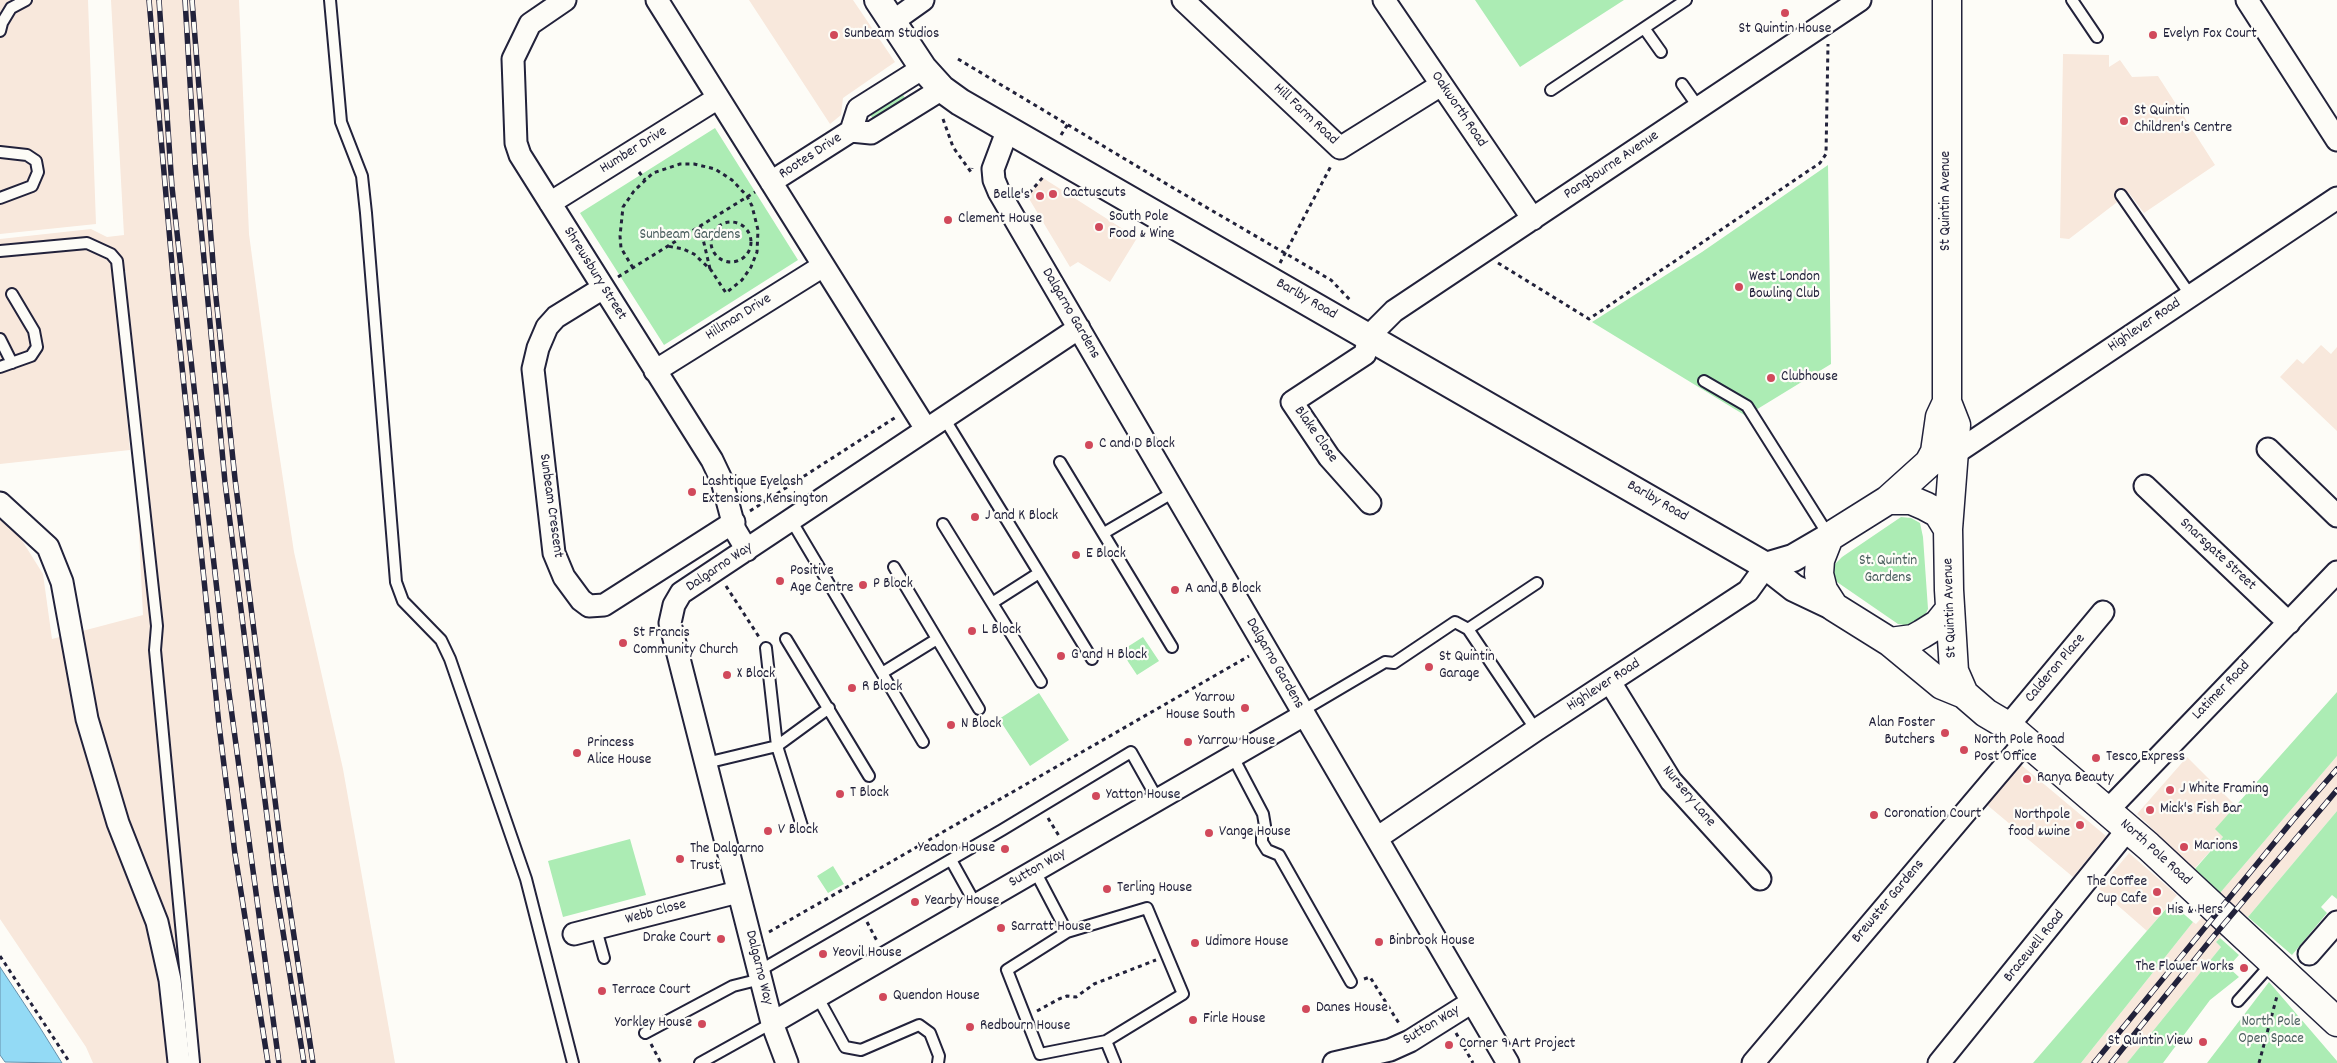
<!DOCTYPE html>
<style>
body{margin:0}
canvas{display:block;background:#fdfcf7}
</style>
<canvas width="2337" height="1063"></canvas>
<script>
const ctx = document.querySelector('canvas').getContext('2d');
ctx.lineJoin = 'round';
function fill(path, color) {
  ctx.fillStyle = color;
  ctx.fill(path, 'evenodd');
}
function toPath(rows) {
  const path = new Path2D();
  for (const r of rows) {
    if (r.length === 3) {
      path.moveTo(r[0] + r[2], r[1]);
      path.arc(r[0], r[1], r[2], 0, 2 * Math.PI);
      continue;
    }
    path.moveTo(r[0], r[1]);
    for (let i = 2; i < r.length; i += 2) path.lineTo(r[i], r[i + 1]);
  }
  return path;
}
function stroke(path, color, width, dash) {
  ctx.strokeStyle = color;
  ctx.lineWidth = width;
  ctx.lineCap = dash ? 'butt' : 'round';
  ctx.setLineDash(dash || []);
  ctx.stroke(path);
}
function write(font, color, halo, rows, align = 'center') {
  ctx.font = font + ' Dekko,sans-serif';
  ctx.lineWidth = 4.5;
  ctx.setLineDash([]);
  ctx.textBaseline = 'middle';
  ctx.strokeStyle = halo;
  ctx.fillStyle = color;
  for (const [text, x, y, turn = 0] of rows) {
    ctx.save();
    ctx.translate(x, y);
    ctx.rotate((+turn || 0) * Math.PI / 180);
    ctx.textAlign = isNaN(turn) ? turn : align;
    if (halo) ctx.strokeText(text, 0, 0);
    ctx.fillText(text, 0, 0);
    ctx.restore();
  }
}
const built = toPath([
 [0,0,88,0,96,224,0,234],
 [111,0,239,0,249,234,272,406,294,552,343,769,395,1063,93,1063,86,1047,0,919,0,513,13,526,43,574,52,639,143,615,126,271,114,271,130,450,0,464,0,239,91,229,107,237,124,235],
 [749,0,853,0,895,62,843,98,841,115,830,124],
 [2063,54,2109,55,2109,67,2120,60,2132,77,2158,76,2215,165,2144,213,2129,193,2069,239,2060,238],
 [1043,178,1137,238,1110,282,1078,262,1070,267,1028,197],
 [2321,345,2331,354,2337,347,2337,431,2280,377,2297,359,2303,364],
 [2337,756,2337,811,2248,917,2242,913,2216,942,2221,947,2127,1063,2081,1063,2193,922,2196,924,2222,895,2220,893],
 [2187,757,2236,806,2216,829,2223,837,2194,869,2137,814],
 [2020,764,2106,836,2073,877,1986,804],
 [2129,853,2177,895,2147,931,2099,889]
]);
const green = toPath([
 [1475,0,1624,0,1520,67],
 [902,93,906,100,874,121,870,114],
 [715,128,798,260,664,345,580,213],
 [1828,165,1831,364,1746,416,1592,322,1702,252],
 [1901,517,1911,518,1920,523,1923,537,1928,609,1922,621,1910,626,1898,624,1837,582,1833,574,1835,564,1842,557],
 [1143,637,1159,661,1137,675,1121,651],
 [2337,692,2337,756,2220,893,2195,869,2223,837,2215,829],
 [1039,693,1069,740,1030,766,999,719],
 [2337,811,2337,899,2332,895,2321,907,2327,913,2292,955,2248,917],
 [630,839,646,895,563,917,548,861],
 [833,866,844,884,828,893,817,876],
 [2171,903,2193,922,2081,1063,2033,1063],
 [2220,938,2239,955,2228,967,2239,977,2210,1000,2163,1063,2127,1063,2221,947,2216,942],
 [2269,982,2337,1061,2337,1063,2207,1063]
]);
const water = toPath([
 [0,967,39,1026,62,1063,5,1062,0,1055,0,967]
]);
const path = toPath([
 [958,59,1175,189,1331,280,1351,301],
 [943,119,953,147,971,172,972,168],
 [1061,135,1068,124],
 [639,172,645,180],
 [1024,199,1044,176],
 [731,242,20],
 [700,226,710,269],
 [1280,263,1332,164],
 [1498,263,1589,319,1820,163,1826,154,1828,44],
 [633,268,621,248,620,236,623,207,634,191,653,173,680,164,694,164,715,169,732,180,747,196,752,206,758,230,757,252,751,267,742,280,726,293,711,270,694,254,683,249,667,246],
 [618,277,755,192],
 [750,511,896,417],
 [726,586,759,637],
 [1048,818,1059,836],
 [867,922,877,941],
 [769,932,1249,656],
 [0,956,70,1063],
 [1364,979,1370,977,1400,1025],
 [1037,1011,1059,999,1067,996,1076,997,1094,984,1156,960],
 [1456,1033,1473,1063],
 [651,1044,661,1063],
 [2259,1063,2277,996]
]);
const service = toPath([
 [330,0,341,122,362,176,366,213,396,582,403,601,441,640,450,659,526,879,573,1063],
 [2072,0,2097,37],
 [1644,28,1661,52],
 [0,31,2,23,11,8,26,0],
 [1682,84,1699,108],
 [1551,90,1686,0],
 [0,152,27,155,36,161,38,172,32,186,0,198],
 [2121,195,2191,296],
 [0,251,87,243,111,254,117,261,157,626,155,650,194,1062],
 [0,339,12,363],
 [0,367,31,356,37,347,34,331,12,294],
 [1704,381,1747,406,1829,536],
 [944,418,1092,659],
 [1060,462,1172,647],
 [791,520,923,742],
 [943,524,1041,682],
 [1104,533,1174,492],
 [894,567,979,709],
 [992,603,1039,573],
 [1468,629,1536,730],
 [786,639,869,776],
 [766,648,777,746,802,826],
 [882,673,937,639],
 [1302,711,1385,662,1394,663,1455,622,1468,629,1537,583],
 [1233,757,1263,814,1265,826,1262,834,1262,842,1267,850,1279,855,1351,982],
 [706,763,777,746,829,708],
 [951,860,976,905],
 [1035,871,1067,932,1147,908,1183,994,1106,1041],
 [596,929,604,958],
 [1067,932,1007,970,1040,1054,1106,1041,1115,1063],
 [759,971,1002,830,1131,752,1158,800],
 [817,996,845,1047,861,1050,919,1025,930,1033,939,1056,938,1063],
 [2238,1001,2272,963],
 [645,1033,733,986,761,979],
 [700,1063,772,1023]
]);
const minor = toPath([
 [565,0,530,24,513,59,516,143,520,155,712,460,722,481,735,530,747,550],
 [657,0,926,429],
 [1183,0,1340,148,1441,85],
 [1384,0,1533,219],
 [2247,0,2337,140],
 [892,22,923,0],
 [1008,129,993,169,994,180,999,192,1508,1063],
 [851,131,858,109,923,68],
 [771,182,851,131,871,133,942,89],
 [550,203,718,98],
 [603,288,556,317,547,327,538,348,533,369,554,553,564,577,581,600,589,606,604,605,734,522],
 [655,371,823,266],
 [2268,449,2337,516],
 [1954,454,2337,198],
 [2145,486,2289,623],
 [0,503,48,547,62,582,87,719,118,823,157,922,170,980,179,1062],
 [1370,503,1329,457,1292,402,1365,354,1369,336,1394,311,1860,0],
 [1610,682,1671,781,1760,879],
 [2008,726,2103,612],
 [2107,811,2337,572],
 [1377,838,1536,730,1748,591,1766,566],
 [574,934,738,892],
 [2309,954,2337,922],
 [772,1023,670,623,674,605,681,593,1079,328],
 [787,1063,772,1023,1304,715],
 [1334,1063,1390,1050,1410,1041,1472,1002],
 [1753,1063,2025,742],
 [1939,1063,2128,829]
]);
const tertiary = toPath([
 [878,0,923,68,942,89,960,102,1766,566,1794,588,1834,607],
 [1766,566,1793,558,1829,537]
]);
const secondary = toPath([
 [1947,0,1947,402,1956,425,1948,529,1949,590,1954,671,1964,694],
 [1947,402,1940,417,1935,452,1929,463,1888,500,1829,537,1820,560,1819,574,1823,590,1834,607,1890,642,1942,685,1964,694,1986,713,2008,726,2148,846,2337,1022],
 [1888,500,1911,500,1925,506,1938,513,1948,529],
 [1890,642,1913,639,1922,634,1938,624,1950,609]
]);
const rail = toPath([
 [149,0,175,299,219,725,235,854,268,1063],
 [159,0,172,187,200,442,227,678,279,1063],
 [185,0,195,164,225,482,276,888,304,1063],
 [192,0,215,288,235,479,282,856,313,1063],
 [2094,1063,2293,820,2337,769],
 [2111,1063,2213,937,2337,790]
]);
const markers = [
 [1785,13,5,"#d1495b"],
 [834,35,5,"#d1495b"],
 [2153,35,5,"#d1495b"],
 [2124,121,5,"#d1495b"],
 [1053,194,5,"#d1495b"],
 [1040,196,5,"#d1495b"],
 [948,220,5,"#d1495b"],
 [1099,227,5,"#d1495b"],
 [1739,287,5,"#d1495b"],
 [1771,378,5,"#d1495b"],
 [1089,445,5,"#d1495b"],
 [692,492,5,"#d1495b"],
 [975,517,5,"#d1495b"],
 [1076,555,5,"#d1495b"],
 [780,581,5,"#d1495b"],
 [863,585,5,"#d1495b"],
 [1175,590,5,"#d1495b"],
 [972,631,5,"#d1495b"],
 [623,643,5,"#d1495b"],
 [1061,656,5,"#d1495b"],
 [1429,667,5,"#d1495b"],
 [727,675,5,"#d1495b"],
 [852,688,5,"#d1495b"],
 [1245,708,5,"#d1495b"],
 [951,725,5,"#d1495b"],
 [1945,733,5,"#d1495b"],
 [1188,742,5,"#d1495b"],
 [1964,750,5,"#d1495b"],
 [577,753,5,"#d1495b"],
 [2096,758,5,"#d1495b"],
 [2027,779,5,"#d1495b"],
 [2170,790,5,"#d1495b"],
 [840,794,5,"#d1495b"],
 [1096,796,5,"#d1495b"],
 [2150,810,5,"#d1495b"],
 [1874,815,5,"#d1495b"],
 [2080,825,5,"#d1495b"],
 [768,831,5,"#d1495b"],
 [1209,833,5,"#d1495b"],
 [2184,847,5,"#d1495b"],
 [1005,849,5,"#d1495b"],
 [680,859,5,"#d1495b"],
 [1107,889,5,"#d1495b"],
 [2157,892,5,"#d1495b"],
 [915,902,5,"#d1495b"],
 [2157,911,5,"#d1495b"],
 [1001,928,5,"#d1495b"],
 [721,939,5,"#d1495b"],
 [1379,942,5,"#d1495b"],
 [1195,943,5,"#d1495b"],
 [823,954,5,"#d1495b"],
 [2244,968,5,"#d1495b"],
 [602,991,5,"#d1495b"],
 [883,997,5,"#d1495b"],
 [1306,1009,5,"#d1495b"],
 [1193,1020,5,"#d1495b"],
 [702,1024,5,"#d1495b"],
 [970,1027,5,"#d1495b"],
 [2203,1042,5,"#d1495b"],
 [1449,1045,5,"#d1495b"]
];
const poiNames = [
 ["St Quintin House",1785,30,"center"],
 ["Sunbeam Studios",844,35],
 ["Evelyn Fox Court",2163,35],
 ["St Quintin",2134,112],
 ["Children's Centre",2134,129],
 ["Cactuscuts",1063,194],
 ["Belle's",1030,196,"right"],
 ["South Pole",1109,218],
 ["Food & Wine",1109,235],
 ["Clement House",958,220],
 ["West London",1749,278],
 ["Bowling Club",1749,295],
 ["Clubhouse",1781,378],
 ["C and D Block",1099,445],
 ["Lashtique Eyelash",702,483],
 ["Extensions Kensington",702,500],
 ["J and K Block",985,517],
 ["E Block",1086,555],
 ["Positive",790,572],
 ["Age Centre",790,589],
 ["P Block",873,585],
 ["A and B Block",1185,590],
 ["L Block",982,631],
 ["St Francis",633,634],
 ["Community Church",633,651],
 ["G and H Block",1071,656],
 ["St Quintin",1439,658],
 ["Garage",1439,675],
 ["X Block",737,675],
 ["R Block",862,688],
 ["Yarrow",1235,699,"right"],
 ["House South",1235,716,"right"],
 ["Alan Foster",1935,724,"right"],
 ["Butchers",1935,741,"right"],
 ["N Block",961,725],
 ["North Pole Road",1974,741],
 ["Post Office",1974,758],
 ["Yarrow House",1198,742],
 ["Princess",587,744],
 ["Alice House",587,761],
 ["Tesco Express",2106,758],
 ["Ranya Beauty",2037,779],
 ["J White Framing",2180,790],
 ["T Block",850,794],
 ["Yatton House",1106,796],
 ["Mick's Fish Bar",2160,810],
 ["Coronation Court",1884,815],
 ["Northpole",2070,816,"right"],
 ["food &wine",2070,833,"right"],
 ["V Block",778,831],
 ["Vange House",1219,833],
 ["Marions",2194,847],
 ["Yeadon House",995,849,"right"],
 ["The Dalgarno",690,850],
 ["Trust",690,867],
 ["The Coffee",2147,883,"right"],
 ["Cup Cafe",2147,900,"right"],
 ["Terling House",1117,889],
 ["Yearby House",925,902],
 ["His & Hers",2167,911],
 ["Sarratt House",1011,928],
 ["Drake Court",711,939,"right"],
 ["Binbrook House",1389,942],
 ["Udimore House",1205,943],
 ["Yeovil House",833,954],
 ["The Flower Works",2234,968,"right"],
 ["Terrace Court",612,991],
 ["Quendon House",893,997],
 ["Danes House",1316,1009],
 ["Firle House",1203,1020],
 ["Yorkley House",692,1024,"right"],
 ["Redbourn House",980,1027],
 ["St Quintin View",2193,1042,"right"],
 ["Corner 9 Art Project",1459,1045]
];
const streetNames = [
 ["Oakworth Road",1458,110,56],
 ["Hill Farm Road",1305,115,43],
 ["Humber Drive",634,151,-32],
 ["Rootes Drive",811,157,-33],
 ["Pangbourne Avenue",1612,166,-34],
 ["St Quintin Avenue",1947,201,-90],
 ["Shrewsbury Street",594,274,58],
 ["Barlby Road",1306,300,30],
 ["Dalgarno Gardens",1070,314,60],
 ["Hillman Drive",739,318,-32],
 ["Highlever Road",2145,326,-34],
 ["Blake Close",1315,435,55],
 ["Barlby Road",1657,502,30],
 ["Sunbeam Crescent",550,506,82],
 ["Snarsgate Street",2217,555,43],
 ["Dalgarno Way",720,568,-34],
 ["St Quintin Avenue",1951,608,-92],
 ["Dalgarno Gardens",1274,664,60],
 ["Calderon Place",2056,669,-50],
 ["Highlever Road",1604,686,-33],
 ["Latimer Road",2222,691,-46],
 ["Nursery Lane",1688,797,50],
 ["North Pole Road",2155,853,42],
 ["Sutton Way",1038,869,-30],
 ["Brewster Gardens",1889,902,-50],
 ["Webb Close",656,913,-15],
 ["Bracewell Road",2035,947,-51],
 ["Dalgarno Way",758,968,76],
 ["Sutton Way",1432,1026,-31]
];
const parkNames = [
 ["Sunbeam Gardens",690,236],
 ["St. Quintin",1888,562],
 ["Gardens",1888,579],
 ["North Pole",2271,1023],
 ["Open Space",2271,1040]
];
fill(built, '#f8e8dc');
fill(green, '#acecb4');
fill(water, '#93daf5');
stroke(water, '#6690ab', 1);
stroke(service, '#22223b', 14);
stroke(minor, '#22223b', 25);
stroke(tertiary, '#22223b', 30);
stroke(secondary, '#22223b', 31);
stroke(path, '#22223b', 3, [4, 4]);
stroke(service, '#fdfcf7', 10);
stroke(minor, '#fdfcf7', 21);
stroke(tertiary, '#fdfcf7', 26);
stroke(secondary, '#fdfcf7', 28);
stroke(rail, '#22223b', 5.5);
stroke(rail, '#fdfcf7', 4, [11]);
for (const [x, y, r, color] of markers) {
  const dot = new Path2D();
  dot.arc(x, y, r, 0, 2 * Math.PI);
  ctx.fillStyle = color;
  ctx.fill(dot);
  stroke(dot, '#fdfcf7', 2);
}
write('15px', '#22223b', '#fdfcf7', poiNames, 'left');
write('15px', '#22223b', '#fdfcf7', streetNames);
write('15px', '#4b5f5f', '#fdfcf7', parkNames);
</script>
